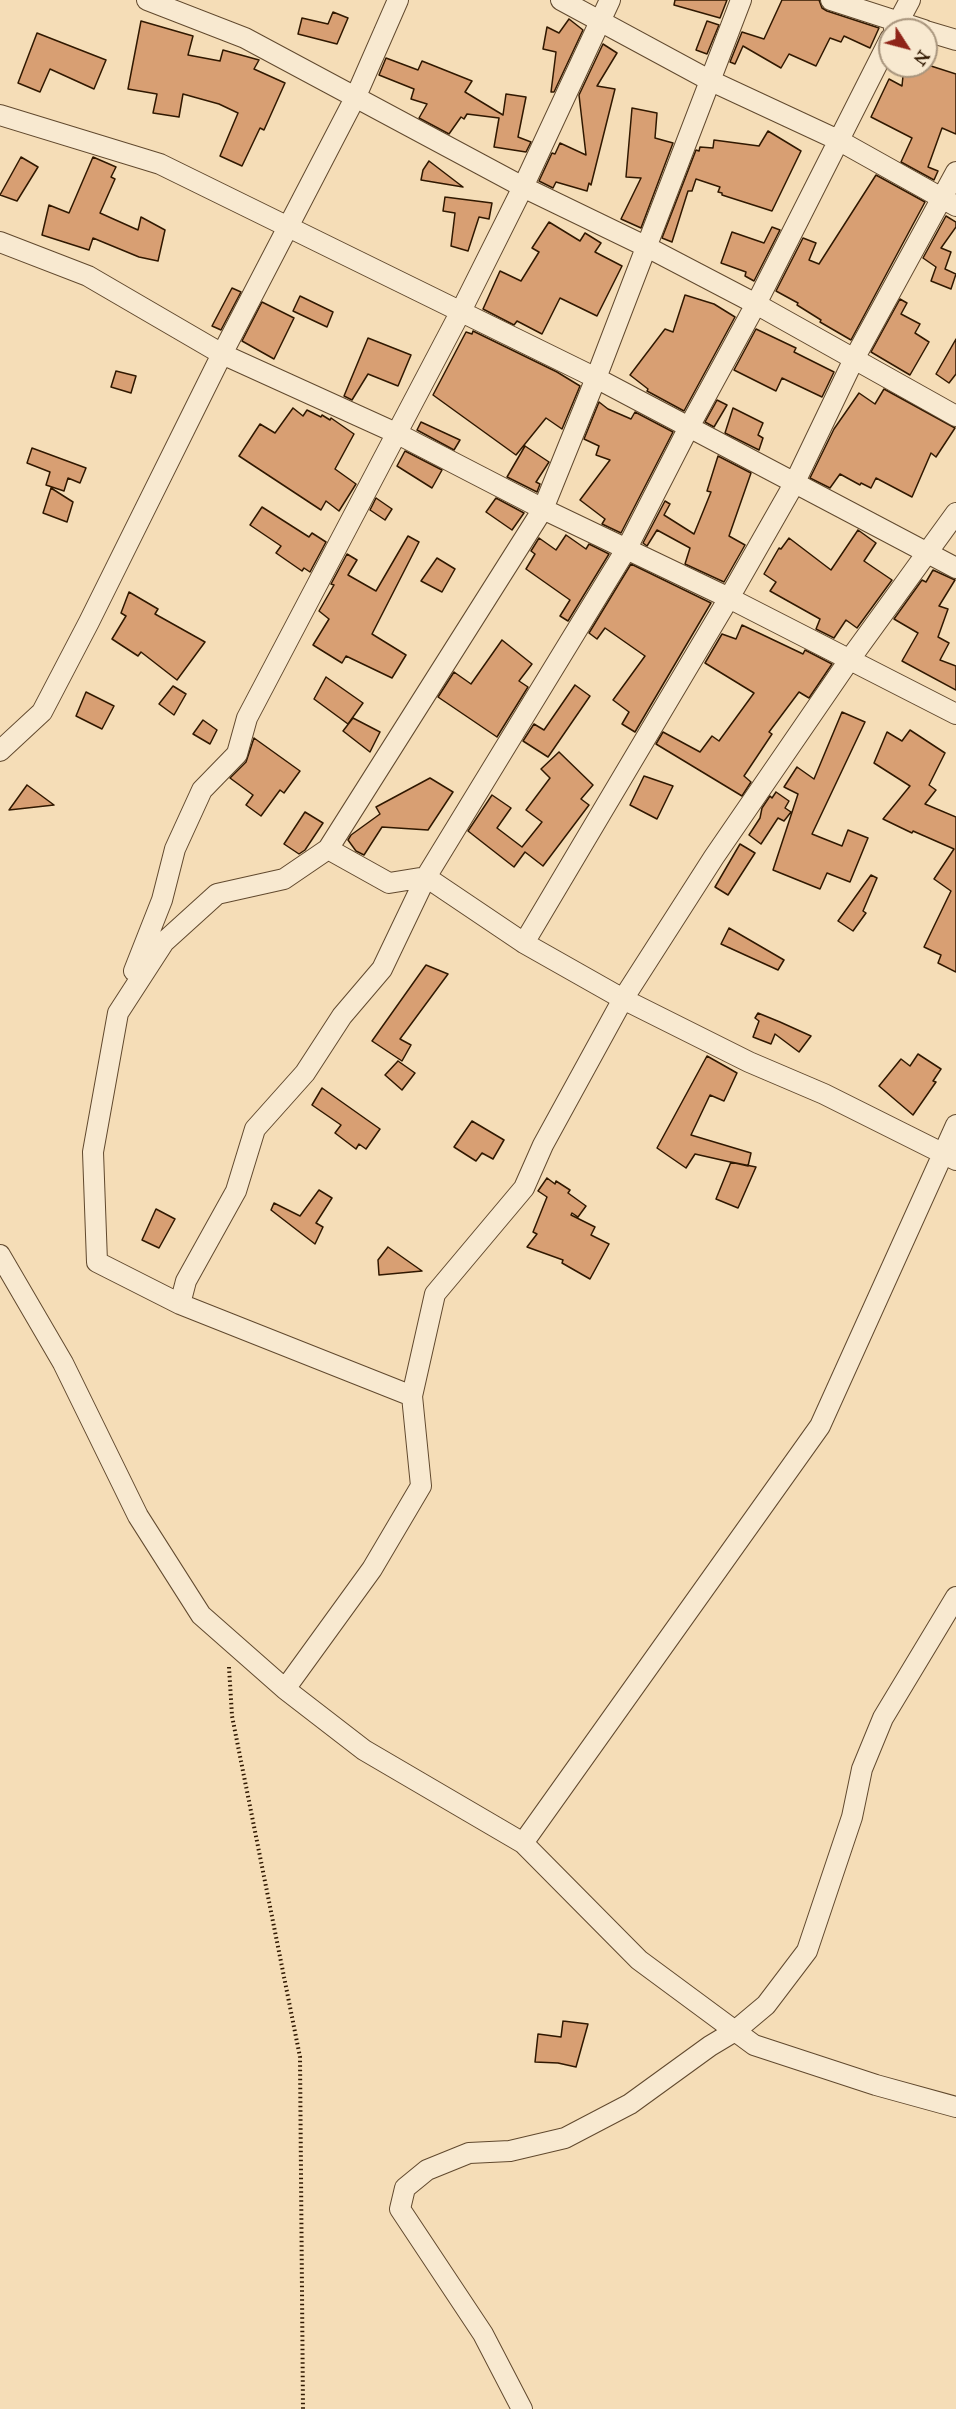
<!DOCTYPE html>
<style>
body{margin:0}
#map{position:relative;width:956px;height:2409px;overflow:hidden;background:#f5ddb7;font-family:"IM FELL Great Primer",serif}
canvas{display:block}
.north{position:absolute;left:878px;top:18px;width:60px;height:60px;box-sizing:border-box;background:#f8e9d0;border:2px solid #a8957d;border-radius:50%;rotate:126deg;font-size:16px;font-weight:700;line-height:24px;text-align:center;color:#301800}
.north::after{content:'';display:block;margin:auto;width:21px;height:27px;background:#8f2418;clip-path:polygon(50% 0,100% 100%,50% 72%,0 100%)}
</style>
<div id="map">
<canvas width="956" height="2409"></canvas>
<div class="north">N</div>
</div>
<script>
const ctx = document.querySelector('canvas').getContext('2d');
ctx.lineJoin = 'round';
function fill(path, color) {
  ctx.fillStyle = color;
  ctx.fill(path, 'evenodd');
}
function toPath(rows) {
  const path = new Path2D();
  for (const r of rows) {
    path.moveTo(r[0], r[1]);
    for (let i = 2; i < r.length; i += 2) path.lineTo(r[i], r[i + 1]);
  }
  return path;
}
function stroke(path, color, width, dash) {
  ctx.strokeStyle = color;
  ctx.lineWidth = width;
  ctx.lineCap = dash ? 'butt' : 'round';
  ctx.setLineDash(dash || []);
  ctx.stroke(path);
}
const building = toPath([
 [675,0,727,0,720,18,674,5,675,0],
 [782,0,819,0,822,8,827,11,879,28,870,48,844,36,841,42,830,38,816,66,789,54,781,68,743,46,735,64,730,62,742,32,764,39,782,0],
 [333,12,348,18,337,44,298,34,302,18,328,24,333,12],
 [569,19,583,30,554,92,551,92,556,52,543,49,547,27,559,33,569,19],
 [141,21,193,36,188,55,220,61,223,50,259,60,254,69,285,83,264,130,260,128,242,166,220,156,238,113,219,104,183,94,179,117,153,113,157,94,128,89,141,21],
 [707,21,719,25,707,54,696,50,707,21],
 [37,33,106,60,94,89,50,69,40,92,18,83,37,33],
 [603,44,617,53,597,86,615,89,591,185,589,183,587,191,556,182,553,188,539,181,552,153,555,154,560,143,586,155,579,95,603,44],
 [386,58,418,70,422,61,472,81,465,92,503,115,506,94,526,97,518,137,531,142,526,152,494,147,499,118,467,114,464,119,461,117,449,134,419,118,427,104,411,99,414,89,379,75,386,58],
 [904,66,931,66,956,74,956,134,942,128,928,167,938,171,934,180,901,162,912,138,871,117,889,79,902,86,904,66],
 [632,108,657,113,655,138,673,143,641,228,621,219,641,178,626,177,632,108],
 [768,131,801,151,772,211,722,195,722,193,718,192,720,187,696,179,692,191,688,191,672,242,662,238,696,150,699,151,700,147,713,148,714,140,759,146,768,131],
 [21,157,38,167,17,201,0,195,21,157],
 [93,157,116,167,111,177,115,179,100,213,138,230,141,217,165,230,158,261,139,257,93,238,89,250,42,235,49,205,69,213,93,157],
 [429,161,463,187,421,180,423,170,429,161],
 [876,175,925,202,851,340,820,322,821,320,797,305,798,303,776,291,803,238,816,243,809,260,819,264,876,175],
 [445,197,492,203,489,219,479,217,468,251,451,246,455,213,443,211,445,197],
 [946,216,956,222,956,227,941,248,951,252,945,269,956,274,951,289,931,281,936,267,923,258,946,216],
 [549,222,580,241,585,233,601,243,595,252,622,266,597,316,560,298,542,334,517,321,514,325,483,309,500,271,521,281,539,252,532,248,549,222],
 [772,227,780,230,754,281,745,276,746,272,721,263,732,232,764,243,772,227],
 [232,288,241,292,221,330,212,326,232,288],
 [685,295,714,304,735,317,684,411,647,391,648,389,630,375,665,329,673,332,685,295],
 [300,296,333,312,327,327,293,311,300,296],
 [900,299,907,303,901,314,920,324,915,333,929,342,910,375,871,352,900,299],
 [262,302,294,318,274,359,242,341,262,302],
 [756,329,796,348,794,352,834,372,822,397,782,378,776,391,734,370,756,329],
 [473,331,557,372,580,386,562,429,546,418,516,455,433,395,466,332,472,334,473,331],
 [368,338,411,355,398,386,368,374,352,400,344,396,368,338],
 [956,339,956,374,949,383,936,374,956,339],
 [116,371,136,376,131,393,111,387,116,371],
 [884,389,955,428,936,457,931,453,912,497,876,478,871,488,861,483,860,485,840,474,830,488,810,478,834,429,859,393,875,404,884,389],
 [717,400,727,405,714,427,705,422,717,400],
 [599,402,608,409,631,419,635,412,673,432,621,533,602,524,605,519,580,500,610,460,596,455,599,446,584,439,599,402],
 [293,408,303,416,307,410,321,417,322,415,330,420,331,418,354,434,335,469,356,484,339,511,326,501,321,510,239,456,260,424,275,433,293,408],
 [733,408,763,423,758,435,763,438,759,450,725,433,733,408],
 [421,422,460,440,454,450,417,430,421,422],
 [525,446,549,462,536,482,540,484,537,492,507,477,525,446],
 [32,448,86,468,80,483,68,478,64,491,46,485,50,472,27,463,32,448],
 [405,451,442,470,432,488,397,466,405,451],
 [718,456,751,473,729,536,745,545,724,582,685,564,690,548,657,530,647,546,643,543,665,501,670,504,664,515,694,534,711,492,707,491,718,456],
 [51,488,73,502,67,522,43,513,51,488],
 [376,498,392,509,385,520,370,510,376,498],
 [496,498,524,513,512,530,486,512,496,498],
 [262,507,309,537,312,533,326,542,310,572,304,568,302,571,276,553,281,546,250,525,262,507],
 [858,530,876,543,864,561,892,580,857,628,846,620,834,638,816,629,820,619,770,591,776,582,764,574,779,548,781,549,789,538,831,570,858,530],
 [566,535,586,549,589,544,609,554,568,621,560,616,570,600,526,569,535,554,531,551,539,538,556,550,566,535],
 [408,536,419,542,372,634,406,655,392,678,346,656,342,663,313,645,329,619,319,611,334,585,331,584,347,554,357,560,348,575,376,591,408,536],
 [437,558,455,569,442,592,421,581,437,558],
 [631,564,711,603,635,732,622,724,629,712,613,700,645,656,605,628,597,639,589,633,631,564],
 [933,570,955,580,939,606,948,609,938,637,949,643,940,660,956,666,956,690,902,661,918,633,894,619,922,580,926,582,933,570],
 [129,592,158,609,155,614,205,642,177,680,141,652,138,656,112,639,126,616,121,613,129,592],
 [742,625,803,654,805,650,832,664,809,698,799,692,769,732,772,734,744,776,751,782,742,796,656,744,663,732,700,752,712,736,719,741,754,693,705,663,722,634,736,639,742,625],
 [502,640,532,664,519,681,528,687,497,737,438,697,454,672,471,684,502,640],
 [326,677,363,703,348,724,314,699,326,677],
 [575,685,590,696,548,757,523,741,534,724,544,730,575,685],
 [173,686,186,694,174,715,159,704,173,686],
 [86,692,114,706,102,729,76,716,86,692],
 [842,712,865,722,812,834,842,846,848,830,868,838,850,882,827,873,820,889,773,870,798,794,784,787,797,767,814,779,842,712],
 [353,718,380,732,370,752,343,731,353,718],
 [203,720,217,730,210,744,193,734,203,720],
 [910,730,945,753,929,785,936,790,925,804,956,817,956,972,938,963,941,955,924,947,951,891,934,879,954,849,913,831,912,833,883,819,910,786,874,763,887,732,902,741,910,730],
 [254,738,300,771,284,793,280,790,261,816,246,805,253,795,230,778,246,762,254,738],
 [559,752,593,785,581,799,589,805,543,866,525,852,514,867,468,831,492,795,511,808,497,828,522,847,542,822,526,810,550,778,541,769,559,752],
 [644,776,673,786,657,819,630,805,644,776],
 [430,778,453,792,428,830,382,827,364,855,356,851,348,840,351,835,380,814,376,807,430,778],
 [27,785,54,805,9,810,27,785],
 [776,792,789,801,785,808,791,812,784,821,778,818,761,844,749,835,760,818,762,808,770,796,772,798,776,792],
 [305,812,323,823,305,850,299,854,284,844,305,812],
 [740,844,755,853,728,895,715,887,740,844],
 [871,875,877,878,863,911,866,913,853,931,838,921,871,875],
 [729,928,784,960,778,970,721,944,729,928],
 [426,965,448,974,400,1039,411,1045,402,1061,372,1041,426,965],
 [758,1013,780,1022,811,1036,799,1052,775,1034,771,1044,753,1037,759,1021,755,1018,758,1013],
 [918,1054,941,1069,933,1081,936,1082,913,1115,879,1086,901,1059,910,1066,918,1054],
 [707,1056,737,1073,724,1101,710,1095,691,1135,751,1153,748,1166,695,1154,686,1168,657,1148,707,1056],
 [398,1061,415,1073,402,1090,385,1075,398,1061],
 [322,1088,380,1129,366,1149,359,1144,356,1149,335,1133,341,1125,312,1105,322,1088],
 [472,1121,504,1140,493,1159,482,1153,476,1161,454,1147,472,1121],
 [731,1162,756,1167,738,1208,716,1199,731,1162],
 [547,1178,555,1184,556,1181,570,1190,568,1193,586,1206,578,1217,572,1213,571,1215,595,1227,591,1235,609,1244,590,1279,562,1263,563,1260,527,1247,537,1234,533,1232,547,1197,538,1191,547,1178],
 [319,1190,332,1198,316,1223,323,1227,315,1244,271,1210,274,1203,300,1216,319,1190],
 [156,1209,175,1219,159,1248,142,1240,156,1209],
 [388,1247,422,1271,379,1275,378,1260,388,1247],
 [563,2021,588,2024,576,2067,558,2063,535,2062,538,2034,561,2037,563,2021]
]);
const path = toPath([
 [229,1667,232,1716,300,2057,303,2409]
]);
const street = toPath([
 [147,0,245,38,523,187,647,247,756,304,956,416],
 [561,0,709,80,838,140,956,206],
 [831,0,924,30],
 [894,30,910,0],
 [926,31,956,40],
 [0,115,160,164,596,378,956,568],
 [0,242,88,276,222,354,396,433,543,509,729,598,956,714],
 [0,751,42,712,89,622,222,354,356,96,398,0],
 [328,849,389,883,426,877,524,943,623,999,749,1062,824,1094,956,1160],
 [524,943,729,598,794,484,854,359,956,172],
 [134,971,162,900,175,849,202,790,237,754,247,718,461,311,523,187,610,0],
 [0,1255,63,1363,138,1516,201,1615,285,1689,364,1750,523,1843,639,1960,754,2045,876,2085,956,2107],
 [180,1304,186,1281,236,1191,255,1129,305,1073,342,1016,382,969,426,877,627,548,689,427,756,304,890,39],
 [412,1396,180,1304,97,1262,93,1152,118,1013,164,942,217,894,284,879,328,849,543,509,596,378,741,0],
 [285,1689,372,1569,421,1486,412,1396,435,1294,524,1188,543,1145,623,999,714,857,850,659,956,513],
 [523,1843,820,1426,956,1125],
 [522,2409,483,2334,400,2209,405,2188,427,2170,469,2153,510,2151,565,2138,630,2104,710,2046,735,2031,766,2005,807,1951,852,1817,862,1769,883,1718,956,1597]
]);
fill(building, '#d89f73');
stroke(building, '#301800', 1.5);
stroke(street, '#61492e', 22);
stroke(path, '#301800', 4, [1.5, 3]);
stroke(street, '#f8e9d0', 20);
</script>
